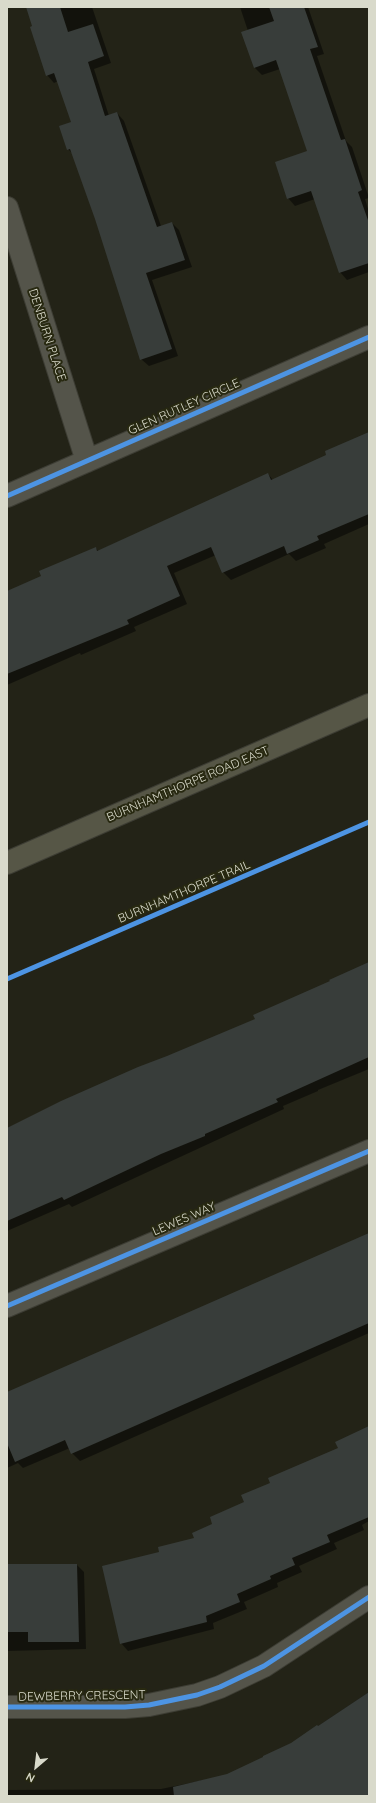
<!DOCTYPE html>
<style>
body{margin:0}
#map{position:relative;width:376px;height:1803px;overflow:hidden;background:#232317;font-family:Quicksand,sans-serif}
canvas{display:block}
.frame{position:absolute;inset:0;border:8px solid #d9dacb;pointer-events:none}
.north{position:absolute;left:16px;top:1747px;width:40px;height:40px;-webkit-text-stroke:3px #282911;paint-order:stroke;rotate:208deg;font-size:11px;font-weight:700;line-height:16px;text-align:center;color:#d9dacb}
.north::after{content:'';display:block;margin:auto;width:14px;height:18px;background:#d9dacb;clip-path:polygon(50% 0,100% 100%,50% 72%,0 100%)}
</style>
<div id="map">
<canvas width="376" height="1803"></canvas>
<div class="frame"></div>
<div class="north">N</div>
</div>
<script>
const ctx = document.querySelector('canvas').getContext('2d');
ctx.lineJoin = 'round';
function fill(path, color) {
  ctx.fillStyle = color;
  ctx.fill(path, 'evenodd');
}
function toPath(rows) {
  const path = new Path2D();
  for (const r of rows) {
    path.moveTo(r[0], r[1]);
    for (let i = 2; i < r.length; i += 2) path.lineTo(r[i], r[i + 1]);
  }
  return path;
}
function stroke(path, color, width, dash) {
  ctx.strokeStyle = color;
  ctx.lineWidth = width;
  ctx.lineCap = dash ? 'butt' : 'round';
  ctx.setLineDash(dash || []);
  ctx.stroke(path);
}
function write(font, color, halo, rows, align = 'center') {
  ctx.font = font + ' Quicksand,sans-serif';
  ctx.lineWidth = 4;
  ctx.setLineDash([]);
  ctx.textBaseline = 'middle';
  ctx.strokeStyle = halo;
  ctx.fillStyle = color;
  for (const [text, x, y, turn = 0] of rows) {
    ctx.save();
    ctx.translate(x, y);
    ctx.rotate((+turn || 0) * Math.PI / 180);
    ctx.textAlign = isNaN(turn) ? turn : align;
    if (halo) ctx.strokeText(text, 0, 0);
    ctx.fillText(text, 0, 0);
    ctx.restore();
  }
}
const shadow = toPath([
 [27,7,92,7,111,63,94,69,109,116,117,113,124,121,161,226,172,223,179,230,192,267,152,280,178,356,149,366,141,359,96,219,73,154,68,149,72,123,58,81,54,83,47,75],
 [240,7,308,7,324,54,317,56,346,141,352,147,369,198,365,199,369,212,369,272,347,280,340,272,315,199,295,206,288,198,308,152,280,69,262,75,254,67,248,31],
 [369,433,369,524,324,544,326,548,296,561,289,554,231,580,223,572,216,555,174,573,187,604,134,627,136,631,81,655,80,653,7,685,7,592,43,577,96,548,98,551,268,474,273,480,328,456],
 [369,964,369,1069,318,1090,318,1091,283,1106,284,1109,72,1207,69,1204,7,1231,7,1129,256,1019],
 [369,1240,369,1333,80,1461,72,1453,70,1448,23,1468,18,1463,7,1468,7,1393],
 [369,1428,369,1521,362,1525,364,1530,334,1543,337,1549,299,1566,302,1572,277,1583,278,1587,244,1602,247,1609,213,1623,214,1629,128,1651,121,1643,161,1553,196,1539,271,1483,339,1449],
 [7,1565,77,1565,84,1572,86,1649,7,1651],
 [369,1692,369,1796,7,1796,7,1790,161,1789,228,1775,291,1744]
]);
const building = toPath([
 [26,7,60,7,68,32,93,24,104,56,88,62,105,116,117,112,157,227,172,222,185,260,146,273,172,349,140,360,95,219,70,149,67,150,59,126,71,122,54,73,46,76,30,27,32,26],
 [269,7,304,7,318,47,310,49,341,140,345,139,362,190,358,192,369,223,369,263,339,273,311,191,287,199,275,162,307,151,276,60,254,68,241,32,274,21],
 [369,432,369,514,317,536,319,540,287,554,284,546,222,573,211,547,167,566,180,596,127,620,129,624,7,674,7,591,41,576,39,571,96,547,97,551,268,473,271,480,326,455,325,451],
 [369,962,369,1057,276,1099,278,1102,205,1134,205,1136,161,1154,64,1200,62,1197,7,1221,7,1128,61,1101,138,1067,167,1056,255,1019,253,1015,330,981,329,980],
 [369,1233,369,1323,71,1454,65,1440,15,1462,7,1443,7,1392],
 [369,1426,369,1517,327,1535,330,1542,292,1558,295,1565,270,1576,271,1579,237,1594,240,1602,206,1616,207,1622,120,1644,102,1566,159,1552,158,1547,194,1538,192,1533,212,1524,210,1517,244,1502,241,1495,270,1483,268,1478,338,1448,335,1442],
 [7,1564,77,1564,79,1642,28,1642,28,1632,7,1632],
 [369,1692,369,1796,174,1796,173,1787,227,1774,263,1757,263,1756,291,1743,317,1725,318,1726]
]);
const minor = toPath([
 [7,208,87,461],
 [7,496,369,337],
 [7,1306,369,1151],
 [7,1707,125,1707,149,1705,197,1695,220,1687,264,1666,369,1597]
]);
const major = toPath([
 [7,863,369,705]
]);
const cycleway = toPath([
 [7,496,369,337],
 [7,979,369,822],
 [7,1306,369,1151],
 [7,1707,125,1707,149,1705,197,1695,220,1687,264,1666,369,1597]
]);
const streetNames = [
 ["DENBURN PLACE",47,335,72],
 ["GLEN RUTLEY CIRCLE",184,407,-24],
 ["BURNHAMTHORPE ROAD EAST",188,784,-23],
 ["BURNHAMTHORPE TRAIL",184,892,-23],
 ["LEWES WAY",184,1219,-23],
 ["DEWBERRY CRESCENT",82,1696,-1]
];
fill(shadow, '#0007');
fill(building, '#383d3a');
stroke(minor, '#3d3d34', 24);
stroke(major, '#3d3d34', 24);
stroke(minor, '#54544a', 22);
stroke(major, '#565646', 22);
stroke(cycleway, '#4d94e3', 5);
write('12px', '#d9dacb', '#282911', streetNames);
</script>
